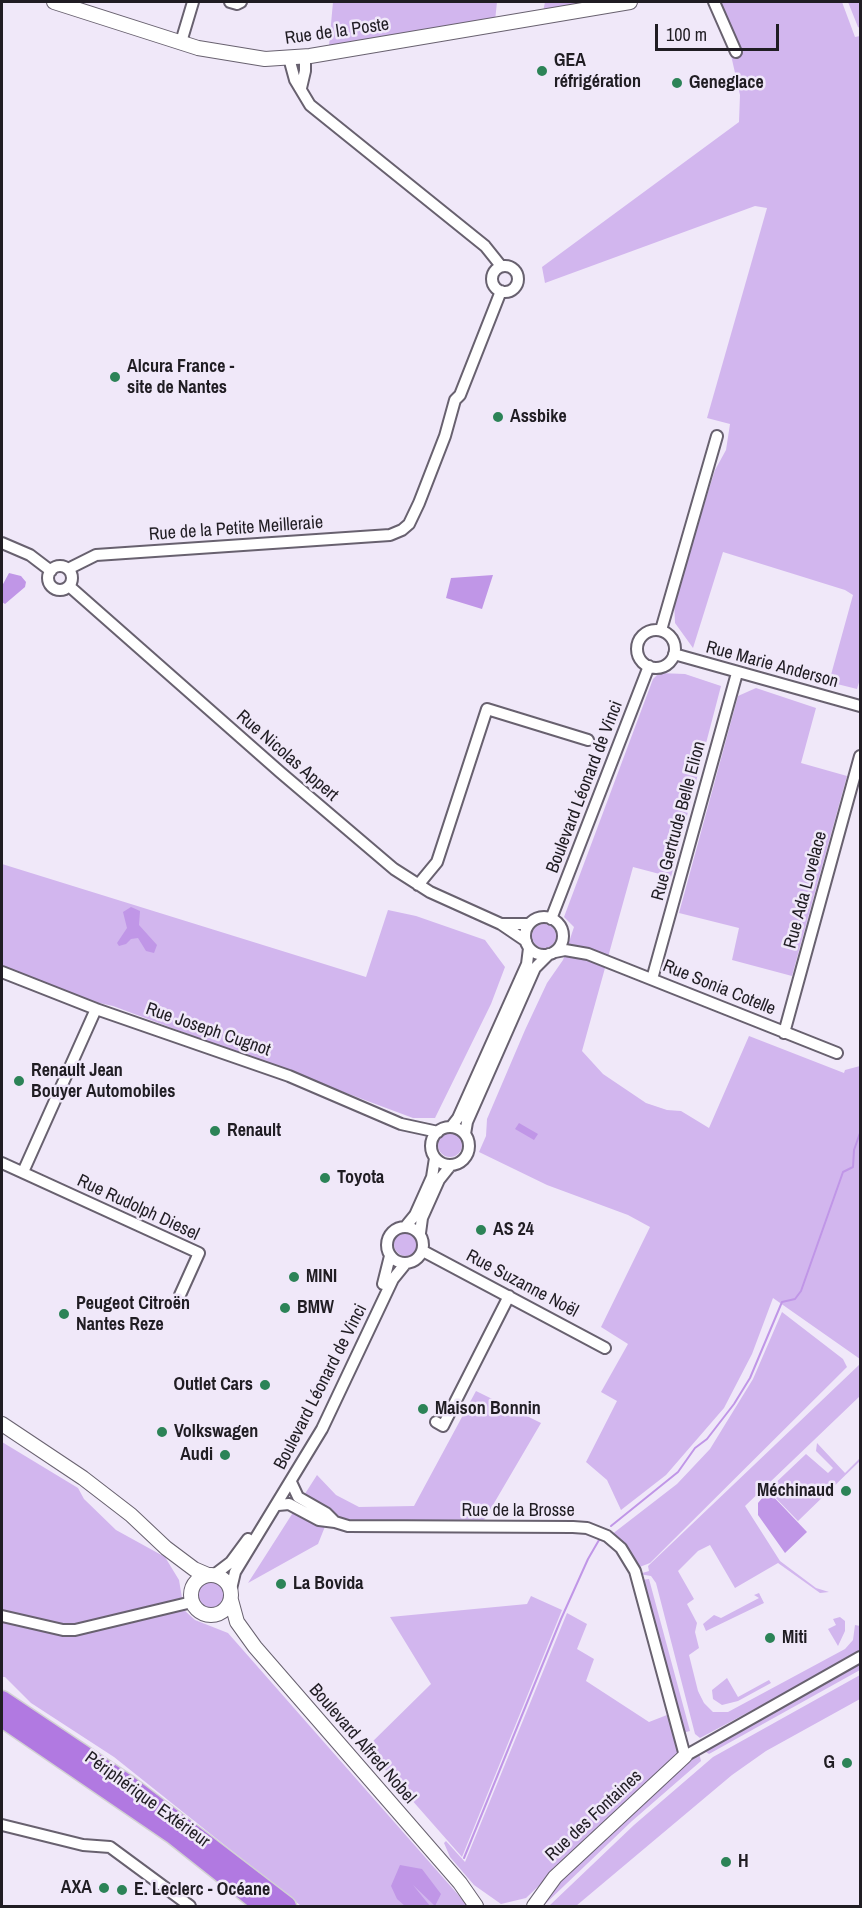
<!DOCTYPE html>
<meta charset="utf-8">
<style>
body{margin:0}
#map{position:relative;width:862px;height:1908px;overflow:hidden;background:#f0e8f9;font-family:"Archivo Narrow",sans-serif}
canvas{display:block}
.frame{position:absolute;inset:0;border:3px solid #201d23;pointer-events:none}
.scale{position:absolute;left:655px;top:24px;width:124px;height:27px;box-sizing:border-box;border:3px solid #201d23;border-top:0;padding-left:8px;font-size:18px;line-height:21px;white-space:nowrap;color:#201d23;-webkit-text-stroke:4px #f0e8f9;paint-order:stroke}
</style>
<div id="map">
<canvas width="862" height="1908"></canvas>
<div class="frame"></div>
<div class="scale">100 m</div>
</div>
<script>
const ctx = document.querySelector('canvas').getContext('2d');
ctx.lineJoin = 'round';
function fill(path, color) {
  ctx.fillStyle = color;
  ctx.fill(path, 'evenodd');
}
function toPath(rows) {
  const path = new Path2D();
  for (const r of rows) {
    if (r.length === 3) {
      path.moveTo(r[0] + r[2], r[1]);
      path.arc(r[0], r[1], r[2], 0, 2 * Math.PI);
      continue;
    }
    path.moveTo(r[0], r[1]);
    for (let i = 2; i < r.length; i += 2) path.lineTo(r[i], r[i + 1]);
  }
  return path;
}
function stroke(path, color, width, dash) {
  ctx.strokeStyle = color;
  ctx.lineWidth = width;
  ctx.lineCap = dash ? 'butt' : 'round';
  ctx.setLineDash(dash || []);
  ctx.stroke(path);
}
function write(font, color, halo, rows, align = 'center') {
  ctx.font = font + ' "Archivo Narrow",sans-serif';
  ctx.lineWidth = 5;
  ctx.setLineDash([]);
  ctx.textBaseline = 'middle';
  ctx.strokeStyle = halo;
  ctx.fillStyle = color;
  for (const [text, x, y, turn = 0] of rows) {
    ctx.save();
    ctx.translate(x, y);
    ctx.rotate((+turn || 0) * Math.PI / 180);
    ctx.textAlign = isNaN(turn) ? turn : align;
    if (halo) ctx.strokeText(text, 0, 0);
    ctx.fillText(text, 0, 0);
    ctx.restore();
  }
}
const green = toPath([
 [333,2,497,2,495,21,329,46],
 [545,2,606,2,543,12],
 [719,2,842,2,855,37,860,36,860,679,857,689,829,682,853,595,845,590,723,552,693,648,675,623,674,600,715,470,726,450,730,424,707,418,767,208,755,206,545,283,542,267,739,122,740,95],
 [848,2,860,2,860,28,858,27],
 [659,673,685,674,721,686,671,877,633,867,582,1051,603,1074,646,1103,667,1110,681,1111,709,1128,749,1036,844,1073,845,1070,860,1066,860,1359,773,1298,752,1354,724,1408,666,1475,621,1510,607,1480,586,1462,617,1401,601,1392,628,1344,601,1327,650,1227,628,1215,547,1185,479,1152,486,1136,487,1119,525,1030,547,983,563,960,574,927,564,917,653,679],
 [756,688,816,708,801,763,847,776,792,976,732,960,739,928,679,913,738,696],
 [2,864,366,977,388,910,416,916,485,940,505,967,491,1004,435,1118,413,1118,113,1006,81,999,2,967],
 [544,936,12],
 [450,1145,12],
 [406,1244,12],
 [782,1312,843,1359,847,1367,650,1563,637,1568,611,1535,677,1484,710,1449,753,1379],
 [860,1364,860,1396,745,1506,780,1561,816,1588,829,1592,820,1593,778,1563,735,1588,710,1545,698,1551,678,1571,694,1599,687,1604,697,1623,695,1632,699,1648,689,1655,698,1691,704,1703,713,1712,728,1712,845,1649,853,1640,855,1625,860,1626,860,1653,700,1738,695,1734,656,1583,651,1576,639,1574,649,1571,648,1566],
 [476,1391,541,1423,483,1522,400,1521,361,1524,330,1514,318,1544,248,1583,317,1475,336,1495,359,1507,414,1506],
 [2,1442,78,1488,84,1499,116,1530,165,1557,179,1580,184,1610,195,1620,228,1633,468,1906,301,1906,114,1757,31,1703,5,1677,2,1677],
 [817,1443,845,1473,860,1458,860,1461,798,1521,768,1490,806,1454,828,1473,833,1468,816,1451],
 [649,1579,690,1731,682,1733,642,1580],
 [211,1596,14],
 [759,1593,764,1603,706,1631,703,1624,714,1615,721,1618,759,1598,754,1595],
 [531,1596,562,1610,462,1857,366,1748,431,1684,390,1617,527,1604],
 [567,1613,587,1624,577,1649,594,1659,586,1681,649,1722,667,1715,679,1753,526,1898,501,1904,474,1885,450,1857,444,1843,446,1841,465,1862],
 [840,1617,845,1621,845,1631,838,1646,828,1629,836,1625,833,1619],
 [860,1663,860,1670,709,1754,703,1750],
 [860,1675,860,1699,766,1751,732,1775,576,1906,549,1906,634,1825,713,1757],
 [727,1678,738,1697,769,1680,771,1683,738,1701,722,1705,713,1699,712,1690],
 [699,1753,701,1761,632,1821,543,1906,539,1906,551,1888]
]);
const water = toPath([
 [9,573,21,576,26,582,25,587,5,604,2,602,2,586],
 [493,575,482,609,446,598,451,578],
 [131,907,140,911,139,925,157,945,154,953,146,951,138,938,131,939,126,944,119,946,117,943,127,928,123,912],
 [519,1123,538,1134,534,1140,515,1129],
 [768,1491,807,1532,785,1553,758,1515,758,1503],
 [400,1865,422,1869,441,1894,435,1906,413,1885,430,1906,405,1906,397,1899,391,1886]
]);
const stream = toPath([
 [611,1526,678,1472,695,1448,707,1439,734,1404,750,1378,782,1302,795,1299,801,1291,843,1172,853,1167,854,1150,860,1133],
 [464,1858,561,1619,588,1559,599,1540]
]);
const street = toPath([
 [230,2,237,4,241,2],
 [714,2,736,52],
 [181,42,193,2],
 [289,58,295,80,310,105,485,246,501,266],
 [301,88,305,71,305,57],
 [505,279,13],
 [2,543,30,555,51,571],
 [60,578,12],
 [68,569,96,555,390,535,402,530,409,524,419,503,445,436,455,400,460,395,501,291],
 [69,586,280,772,394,869,430,892,501,924],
 [656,649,19],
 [661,630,717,436],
 [674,654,860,706],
 [418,885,437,862,487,709,588,740],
 [544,936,19],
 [551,919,649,666],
 [526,941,501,924,529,924],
 [555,952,565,950,588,954,837,1053],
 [2,972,96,1009,289,1076,401,1124,438,1132],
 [652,979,737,673],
 [784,1033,860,756],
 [451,1127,458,1118,527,964,529,948],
 [450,1146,19],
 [465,1134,467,1122,535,968,549,954],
 [2,1163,199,1253,180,1295],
 [23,1172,96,1009],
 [406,1226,415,1215,432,1177,435,1158],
 [405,1245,18],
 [420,1233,422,1218,439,1180,451,1165],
 [423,1251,605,1348],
 [383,1284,390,1256],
 [436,1422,443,1426,509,1296],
 [291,1482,298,1497,326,1513,335,1522,348,1526,573,1527,587,1528,607,1536,621,1548,635,1571,685,1756,860,1657],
 [278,1505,289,1504,319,1520,335,1522],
 [214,1575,231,1562,248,1539],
 [231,1589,235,1572,322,1429,393,1279,406,1263],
 [2,1616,63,1630,75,1630,192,1602],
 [2,1825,83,1845,110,1847,190,1906]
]);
const secondary = toPath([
 [54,2,198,48,265,59,310,56,630,2],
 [2,1424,83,1478,131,1515,166,1548,194,1569,208,1575],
 [211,1595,20],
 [231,1600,237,1622,255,1647,460,1883,476,1906],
 [534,1906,555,1877,685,1756]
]);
const highway = toPath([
 [2,1700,129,1785,287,1906],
 [2,1718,172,1834,263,1906]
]);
const markers = [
 [542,71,6,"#2c8357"],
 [677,83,6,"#2c8357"],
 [115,377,6,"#2c8357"],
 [498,417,6,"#2c8357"],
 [19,1081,6,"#2c8357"],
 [215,1131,6,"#2c8357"],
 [325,1178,6,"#2c8357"],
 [481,1230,6,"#2c8357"],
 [294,1277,6,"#2c8357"],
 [285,1308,6,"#2c8357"],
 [64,1314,6,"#2c8357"],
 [265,1385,6,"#2c8357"],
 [423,1409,6,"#2c8357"],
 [162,1432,6,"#2c8357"],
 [225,1455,6,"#2c8357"],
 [846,1491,6,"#2c8357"],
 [281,1584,6,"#2c8357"],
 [770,1638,6,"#2c8357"],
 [847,1763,6,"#2c8357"],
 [726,1862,6,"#2c8357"],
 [104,1888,6,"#2c8357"],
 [122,1890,6,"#2c8357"]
];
const streetNames = [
 ["Rue de la Poste",337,32,-8],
 ["Rue de la Petite Meilleraie",236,529,-4],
 ["Rue Marie Anderson",772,665,15],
 ["Rue Nicolas Appert",287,756,41],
 ["Boulevard Léonard de Vinci",585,787,-69],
 ["Rue Gertrude Belle Elion",679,821,-75],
 ["Rue Ada Lovelace",806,890,-75],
 ["Rue Sonia Cotelle",719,988,22],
 ["Rue Joseph Cugnot",208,1030,19],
 ["Rue Rudolph Diesel",138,1208,25],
 ["Rue Suzanne Noël",522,1284,28],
 ["Boulevard Léonard de Vinci",321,1387,-63],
 ["Rue de la Brosse",518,1511],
 ["Boulevard Alfred Nobel",362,1744,49],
 ["Périphérique Extérieur",147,1800,36],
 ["Rue des Fontaines",594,1816,-43]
];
const poiNames = [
 ["GEA",554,61],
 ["réfrigération",554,82],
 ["Geneglace",689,83],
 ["Alcura France -",127,367],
 ["site de Nantes",127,388],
 ["Assbike",510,417],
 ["Renault Jean",31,1071],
 ["Bouyer Automobiles",31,1092],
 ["Renault",227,1131],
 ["Toyota",337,1178],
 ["AS 24",493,1230],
 ["MINI",306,1277],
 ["Peugeot Citroën",76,1304],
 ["Nantes Reze",76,1325],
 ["BMW",297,1308],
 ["Outlet Cars",253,1385,"right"],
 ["Maison Bonnin",435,1409],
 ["Volkswagen",174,1432],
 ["Audi",213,1455,"right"],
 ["Méchinaud",834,1491,"right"],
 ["La Bovida",293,1584],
 ["Miti",782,1638],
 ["G",835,1763,"right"],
 ["H",738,1862],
 ["AXA",92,1888,"right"],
 ["E. Leclerc - Océane",134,1890]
];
fill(green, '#d2b6ee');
fill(water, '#c096e7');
stroke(stream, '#c096e7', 2);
stroke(street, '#68616f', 14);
stroke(secondary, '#68616f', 16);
stroke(highway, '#d2d2d3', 21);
stroke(street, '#fff', 10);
stroke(secondary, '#fff', 14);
stroke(highway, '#b179e1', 18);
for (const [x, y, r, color] of markers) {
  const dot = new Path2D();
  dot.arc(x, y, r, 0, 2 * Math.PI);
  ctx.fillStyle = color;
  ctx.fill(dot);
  stroke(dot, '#f0e8f9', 2);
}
write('18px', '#201d23', '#f0e8f9', streetNames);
write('bold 18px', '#201d23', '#f0e8f9', poiNames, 'left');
</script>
